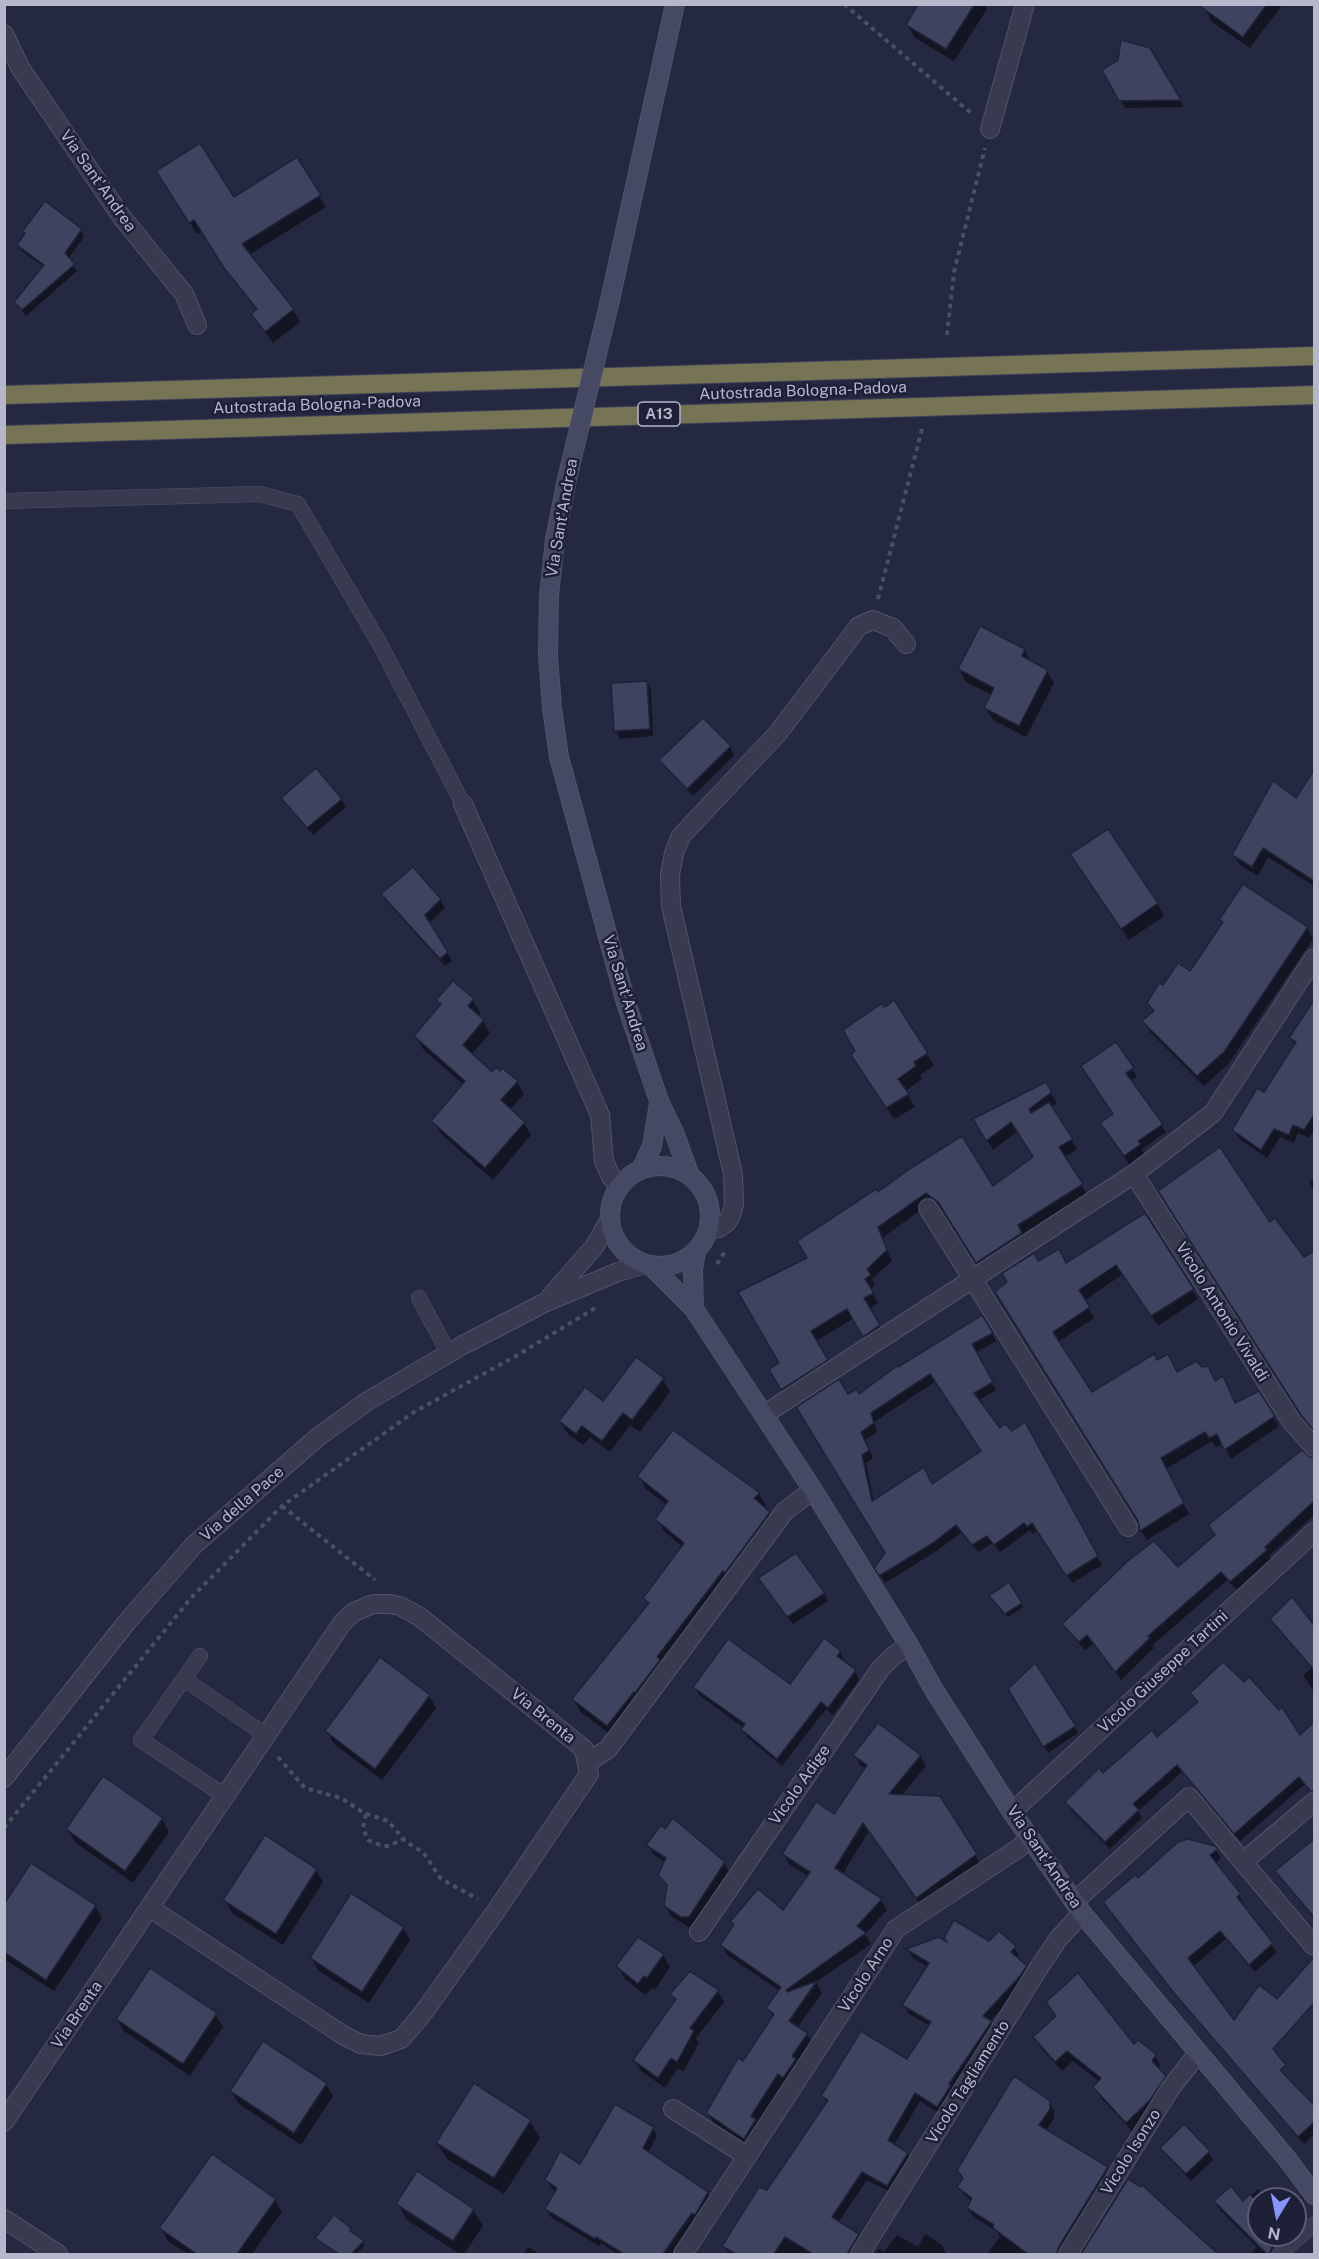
<!DOCTYPE html>
<style>
body{margin:0}
#map{position:relative;width:1319px;height:2259px;overflow:hidden;background:#242841;font-family:"Public Sans",sans-serif}
canvas{display:block}
.frame{position:absolute;inset:0;border:6px solid #b5b7cb;pointer-events:none}
.north{position:absolute;left:1247px;top:2187px;width:60px;height:60px;box-sizing:border-box;background:#1d2036;border:2px solid #5a5c72;border-radius:50%;rotate:190deg;font-size:16px;font-weight:700;line-height:24px;text-align:center;color:#b5b7cb}
.north::after{content:'';display:block;margin:auto;width:21px;height:27px;background:#8995fc;clip-path:polygon(50% 0,100% 100%,50% 72%,0 100%)}
</style>
<div id="map">
<canvas width="1319" height="2259"></canvas>
<div class="frame"></div>
<div class="north">N</div>
</div>
<script>
const ctx = document.querySelector('canvas').getContext('2d');
ctx.lineJoin = 'round';
function fill(path, color) {
  ctx.fillStyle = color;
  ctx.fill(path, 'evenodd');
}
function toPath(rows) {
  const path = new Path2D();
  for (const r of rows) {
    if (r.length === 3) {
      path.moveTo(r[0] + r[2], r[1]);
      path.arc(r[0], r[1], r[2], 0, 2 * Math.PI);
      continue;
    }
    path.moveTo(r[0], r[1]);
    for (let i = 2; i < r.length; i += 2) path.lineTo(r[i], r[i + 1]);
  }
  return path;
}
function stroke(path, color, width, dash) {
  ctx.strokeStyle = color;
  ctx.lineWidth = width;
  ctx.lineCap = dash ? 'butt' : 'round';
  ctx.setLineDash(dash || []);
  ctx.stroke(path);
}
function write(font, color, halo, rows, align = 'center') {
  ctx.font = font + ' "Public Sans",sans-serif';
  ctx.lineWidth = 5;
  ctx.setLineDash([]);
  ctx.textBaseline = 'middle';
  ctx.strokeStyle = halo;
  ctx.fillStyle = color;
  for (const [text, x, y, turn = 0] of rows) {
    ctx.save();
    ctx.translate(x, y);
    ctx.rotate((+turn || 0) * Math.PI / 180);
    ctx.textAlign = isNaN(turn) ? turn : align;
    if (halo) ctx.strokeText(text, 0, 0);
    ctx.fillText(text, 0, 0);
    ctx.restore();
  }
}
const shadow = toPath([
 [920,4,984,4,987,9,954,61,915,38,908,25],
 [1208,4,1283,4,1250,48,1212,22,1205,9],
 [1149,49,1184,107,1125,108,1104,70],
 [165,183,233,199,319,196,326,207,249,255,293,310,300,322,273,343,253,314,258,310,233,280,202,231,197,234],
 [81,230,84,237,68,259,77,271,26,316,16,303,44,267,22,251,19,245,26,234,24,232],
 [1024,650,1032,663,1047,671,1054,683,1026,737,993,720,986,708,992,695,966,682,959,669],
 [646,682,651,690,653,736,620,739,616,731],
 [730,747,734,755,693,796,666,768,661,761],
 [1312,777,1314,779,1314,886,1268,857,1258,876,1240,865,1234,855,1297,801],
 [283,798,341,799,346,807,313,835],
 [1079,867,1157,903,1164,916,1129,940],
 [383,894,440,900,445,908,429,923,452,961,445,966,387,902],
 [1221,920,1307,928,1313,939,1229,1063,1204,1086,1150,1032,1144,1021,1154,1013,1148,1003,1163,987,1190,973,1224,924],
 [438,1000,473,1000,480,1013,477,1016,483,1021,490,1033,471,1055,492,1074,517,1082,524,1094,510,1110,524,1123,531,1135,493,1180,440,1133,433,1121,464,1085,423,1049,416,1036,441,1006],
 [1314,1003,1314,1131,1309,1138,1298,1133,1294,1143,1280,1137,1267,1158,1239,1139,1234,1130,1264,1094,1295,1046,1291,1038],
 [927,1054,934,1066,920,1075,922,1079,905,1091,915,1107,894,1119,860,1068],
 [1132,1069,1137,1077,1130,1081,1166,1132,1142,1149,1144,1153,1129,1164,1106,1132,1115,1114,1087,1074],
 [1045,1084,1057,1103,1051,1107,1077,1149,1064,1158,1087,1194,1022,1236,1027,1244,983,1272,945,1212,932,1202,882,1238,892,1261,872,1279,875,1286,870,1289,878,1303,869,1309,885,1336,870,1346,854,1318,816,1341,832,1370,788,1399,771,1369,781,1364,809,1259,878,1195,993,1188,1035,1158,1018,1131,993,1150,975,1120],
 [1314,1179,1314,1192,1309,1182],
 [1165,1200,1269,1224,1304,1259,1308,1257,1314,1266,1314,1433],
 [1145,1215,1198,1299,1158,1326,1123,1274,1084,1301,1094,1318,1058,1342,1092,1394,1157,1362,1177,1373,1216,1383,1235,1404,1273,1416,1279,1426,1231,1459,1223,1444,1216,1447,1212,1441,1166,1469,1189,1514,1147,1540,1141,1531,1139,1522,1002,1302,1038,1263,1066,1265],
 [981,1317,996,1341,975,1353,996,1390,978,1401,1000,1430,1012,1433,1025,1424,1102,1565,1072,1583,1038,1530,1033,1534,1030,1530,1000,1552,993,1543,978,1552,962,1532,938,1550,885,1583,876,1568,886,1554,798,1408,848,1396,859,1396,897,1369],
 [936,1381,983,1452,932,1486,874,1502,866,1463,873,1458,865,1440,877,1432,874,1422],
 [636,1359,663,1380,670,1392,640,1432,630,1425,610,1452,590,1437,583,1445,568,1434,560,1421,603,1403],
 [1309,1459,1314,1459,1314,1490,1308,1496,1314,1504,1314,1515,1269,1556,1271,1560,1237,1590,1227,1580,1153,1645,1154,1648,1121,1680,1094,1643,1085,1650,1070,1633,1064,1624,1178,1569],
 [639,1476,759,1494,766,1506,764,1508,776,1526,615,1738,581,1712,573,1699,649,1606,645,1598,683,1547,664,1531,657,1519,667,1505,646,1489],
 [1009,1585,1023,1607,1008,1617,993,1599],
 [764,1586,824,1593,828,1601,793,1624],
 [1292,1600,1314,1628,1314,1692,1303,1675,1312,1668,1272,1620],
 [840,1652,844,1660,842,1662,855,1671,859,1680,833,1715,826,1709,782,1766,747,1737,743,1729,744,1728,699,1695,695,1687,790,1686],
 [1034,1665,1078,1733,1048,1753,1010,1689],
 [1192,1693,1300,1737,1314,1724,1314,1788,1311,1792,1305,1784,1240,1841,1182,1772,1138,1811,1142,1818,1110,1849,1071,1810,1067,1802,1103,1775,1157,1739,1199,1703],
 [429,1696,436,1708,382,1780,334,1744,327,1731],
 [855,1755,920,1756,926,1766,901,1796,975,1855,981,1865,922,1907,869,1831,842,1875,881,1900,887,1910,865,1934,871,1944,816,1982,822,1993,797,2028,807,2034,813,2044,750,2148,714,2124,708,2113,774,2018,768,2008,780,1991,727,1955,721,1945,735,1926,732,1922,783,1912,808,1876,789,1864,783,1854,834,1816,866,1769,860,1765],
 [162,1819,169,1832,133,1883,75,1842,67,1829],
 [1314,1841,1314,1918,1277,1872],
 [648,1845,724,1863,730,1873,695,1927,688,1927,671,1916,665,1905,668,1888,660,1875,666,1863,654,1855],
 [1216,1850,1221,1858,1215,1864,1239,1895,1244,1904,1242,1906,1277,1952,1255,1972,1226,1939,1192,1967,1234,2022,1277,2001,1314,1958,1314,2001,1236,2065,1181,2002,1105,1903,1138,1880],
 [316,1870,323,1882,283,1945,232,1913,225,1900],
 [4,1906,95,1906,102,1918,54,1991,4,1959],
 [403,1928,410,1940,369,2003,319,1971,311,1958],
 [990,1943,1014,1947,1019,1955,1016,1959,1026,1967,1031,1975,1025,1985,990,2021,996,2031,942,2115,920,2101,894,2145,907,2154,912,2162,892,2193,867,2180,838,2223,858,2235,863,2244,857,2254,729,2254,724,2246,767,2192,827,2103,823,2096,908,2061,930,2026,909,2014,904,2005,928,1967,912,1957,908,1950],
 [663,1955,670,1967,655,1990,652,1988,645,1995,625,1979,618,1966],
 [718,1991,724,2002,696,2038,699,2043,683,2072,678,2068,665,2088,641,2071,634,2060,676,2002,672,1994],
 [216,2015,223,2027,190,2076,124,2031,117,2019],
 [1035,2037,1154,2055,1160,2065,1158,2070,1171,2088,1133,2132,1101,2098,1095,2087,1100,2082,1073,2061,1062,2071,1041,2048],
 [1276,2067,1314,2108,1314,2134,1304,2144,1259,2091],
 [326,2084,333,2096,301,2145,239,2104,231,2091],
 [475,2085,530,2121,540,2138,504,2194,447,2159,437,2143],
 [1049,2102,1054,2111,1054,2118,1046,2131,1107,2168,1112,2177,1064,2254,987,2254,1000,2237,996,2231,973,2216,968,2208,972,2201,964,2195,959,2187],
 [653,2128,657,2136,648,2153,707,2193,712,2201,673,2254,618,2254,601,2243,599,2246,551,2217,547,2209,556,2191,551,2188,547,2180,581,2166],
 [1162,2148,1209,2152,1213,2160,1191,2181,1167,2156],
 [1142,2187,1216,2254,1086,2254,1085,2251],
 [1258,2189,1267,2199,1259,2199,1259,2235,1285,2235,1290,2244,1279,2254,1250,2254,1257,2247,1220,2210,1215,2202,1243,2203],
 [275,2200,282,2212,252,2254,188,2254,168,2241,161,2228],
 [398,2204,473,2210,483,2226,464,2254,460,2254,407,2220],
 [350,2229,351,2234,365,2245,356,2254,337,2254,317,2238],
 [925,2234,942,2245,946,2254,875,2254,878,2249,884,2252,897,2235,918,2247],
 [528,2247,540,2254,523,2254]
]);
const building = toPath([
 [918,4,975,4,946,49,906,25,918,4],
 [1197,4,1267,4,1243,37,1197,4],
 [1121,40,1150,48,1181,100,1119,101,1102,70,1118,60,1121,40],
 [200,143,234,197,297,157,321,195,242,244,294,309,265,332,251,314,257,309,224,268,194,220,189,223,156,171,200,143],
 [45,201,82,229,65,253,75,264,22,310,14,302,44,265,17,245,25,233,22,232,45,201],
 [980,626,1025,649,1022,656,1048,670,1019,726,984,708,994,688,958,669,980,626],
 [647,681,650,729,614,731,611,683,647,681],
 [703,718,731,746,687,789,659,760,703,718],
 [316,768,342,799,307,828,281,798,316,768],
 [1314,770,1314,881,1263,848,1252,867,1232,855,1273,781,1296,798,1314,770],
 [1108,829,1158,903,1121,929,1070,854,1108,829],
 [413,867,441,899,425,915,448,952,440,959,381,894,413,867],
 [1243,884,1308,927,1224,1052,1197,1076,1142,1021,1154,1011,1147,1003,1159,983,1163,985,1178,963,1190,971,1223,922,1219,920,1243,884],
 [453,981,474,999,468,1006,484,1020,463,1045,492,1072,496,1067,500,1071,502,1068,518,1081,501,1100,525,1122,485,1168,431,1121,465,1081,414,1036,441,1004,436,1000,453,981],
 [894,1000,928,1053,914,1062,916,1066,898,1079,909,1094,886,1108,851,1055,855,1051,843,1030,881,1004,885,1007,894,1000],
 [1314,1000,1314,1115,1304,1130,1293,1125,1289,1135,1274,1129,1261,1150,1232,1130,1257,1088,1264,1092,1296,1042,1289,1038,1314,1000],
 [1116,1042,1134,1068,1126,1073,1163,1124,1138,1141,1141,1144,1124,1156,1100,1123,1113,1114,1081,1066,1116,1042],
 [1046,1082,1052,1092,1029,1109,1031,1113,1049,1102,1073,1139,1059,1147,1083,1184,1018,1225,1022,1233,976,1263,938,1202,926,1193,878,1227,887,1250,867,1269,871,1275,865,1279,874,1293,864,1298,880,1325,863,1337,847,1309,811,1331,828,1360,781,1390,769,1369,779,1363,738,1292,807,1258,797,1241,876,1189,878,1192,911,1168,962,1136,993,1186,1033,1157,1011,1122,986,1141,973,1119,1046,1082],
 [1220,1147,1270,1222,1275,1218,1304,1257,1314,1251,1314,1431,1301,1415,1158,1191,1220,1147],
 [1145,1213,1194,1289,1151,1316,1116,1265,1079,1290,1090,1307,1053,1332,1092,1392,1154,1354,1157,1360,1168,1354,1177,1372,1196,1361,1202,1367,1208,1366,1215,1381,1223,1376,1235,1403,1259,1391,1275,1416,1224,1450,1217,1434,1209,1438,1205,1432,1161,1458,1184,1503,1140,1531,1138,1521,995,1292,1007,1282,1002,1273,1034,1253,1038,1261,1059,1249,1066,1263,1145,1213],
 [982,1315,993,1333,972,1344,993,1382,974,1393,1000,1428,1005,1424,1012,1431,1025,1422,1098,1556,1066,1576,1032,1523,1027,1527,1024,1523,994,1545,987,1536,972,1545,956,1525,933,1543,879,1576,874,1568,885,1553,796,1407,839,1379,848,1394,857,1389,859,1394,897,1366,898,1367,982,1315],
 [930,1374,981,1451,932,1484,924,1467,872,1501,862,1455,869,1450,861,1432,874,1423,871,1413,930,1374],
 [636,1357,664,1378,632,1420,623,1413,602,1441,582,1426,576,1434,559,1421,585,1387,603,1401,636,1357],
 [673,1430,760,1493,754,1498,770,1512,725,1573,723,1571,657,1657,660,1660,635,1693,634,1692,607,1726,572,1699,649,1603,643,1598,684,1543,655,1519,668,1501,637,1476,673,1430],
 [1302,1450,1310,1457,1314,1458,1314,1501,1265,1547,1267,1550,1230,1582,1221,1572,1148,1636,1150,1638,1115,1672,1087,1635,1079,1642,1062,1624,1128,1561,1154,1541,1178,1567,1215,1535,1208,1525,1302,1450],
 [796,1553,825,1593,787,1617,758,1578,796,1553],
 [1009,1582,1022,1603,1005,1614,989,1596,1009,1582],
 [1292,1597,1314,1625,1314,1670,1270,1619,1292,1597],
 [824,1638,841,1651,837,1656,856,1670,828,1708,821,1702,777,1759,741,1729,745,1724,693,1687,728,1639,790,1684,824,1638],
 [380,1657,430,1695,375,1769,325,1731,380,1657],
 [1223,1662,1244,1682,1249,1677,1279,1710,1282,1707,1300,1735,1314,1722,1314,1791,1311,1792,1299,1777,1234,1834,1177,1765,1133,1804,1139,1810,1105,1842,1065,1802,1099,1768,1103,1773,1152,1730,1157,1737,1198,1702,1190,1693,1223,1662],
 [1035,1663,1076,1726,1043,1747,1008,1689,1035,1663],
 [878,1723,921,1755,889,1794,940,1796,977,1854,916,1898,863,1823,835,1868,882,1899,857,1926,866,1933,786,1990,787,1992,817,1981,789,2021,808,2033,792,2056,796,2059,783,2078,778,2074,751,2116,756,2119,744,2139,706,2113,738,2058,743,2061,774,2014,766,2008,781,1987,720,1945,734,1924,730,1922,758,1889,783,1910,810,1872,782,1854,816,1802,834,1814,867,1765,853,1755,878,1723],
 [103,1776,163,1818,125,1871,66,1829,103,1776],
 [673,1818,725,1862,689,1917,681,1917,664,1906,667,1885,658,1875,666,1858,646,1845,661,1825,665,1829,673,1818],
 [265,1835,317,1869,276,1934,223,1900,265,1835],
 [1188,1839,1215,1846,1218,1849,1210,1855,1241,1894,1237,1897,1273,1943,1249,1965,1220,1931,1188,1958,1234,2020,1259,1985,1277,1999,1314,1957,1314,2003,1273,2049,1286,2065,1280,2070,1314,2105,1314,2122,1298,2137,1174,1993,1103,1902,1135,1875,1138,1878,1178,1842,1188,1839],
 [1314,1839,1314,1917,1275,1871,1314,1839],
 [31,1863,96,1905,46,1980,4,1952,4,1904,31,1863],
 [351,1893,404,1927,362,1992,310,1958,351,1893],
 [954,1920,989,1941,999,1931,1016,1946,1011,1952,1027,1966,1020,1976,983,2016,992,2021,949,2084,951,2085,937,2107,915,2093,888,2140,908,2153,887,2186,862,2172,832,2217,859,2234,849,2251,847,2254,813,2254,785,2237,774,2254,736,2254,722,2246,759,2187,767,2190,828,2100,821,2096,861,2031,907,2059,931,2022,902,2005,929,1963,906,1949,939,1937,947,1942,944,1938,954,1920],
 [638,1937,664,1954,647,1978,644,1976,638,1984,616,1966,638,1937],
 [150,1968,217,2013,183,2064,116,2019,150,1968],
 [690,1971,719,1990,690,2028,694,2031,677,2062,671,2058,658,2078,633,2060,676,1999,670,1994,690,1971],
 [1078,1973,1134,2044,1138,2040,1156,2054,1152,2061,1166,2076,1150,2100,1126,2123,1093,2087,1101,2078,1067,2051,1055,2062,1033,2037,1056,2016,1046,2002,1078,1973],
 [263,2041,327,2083,294,2133,230,2091,263,2041],
 [1014,2076,1050,2101,1050,2109,1039,2125,1108,2167,1058,2248,1057,2254,1028,2254,993,2228,994,2225,967,2208,972,2198,957,2187,963,2178,957,2170,1014,2076],
 [474,2083,531,2120,494,2178,436,2143,474,2083],
 [615,2104,654,2127,643,2148,708,2192,695,2215,692,2213,663,2254,624,2254,596,2237,595,2239,545,2209,557,2188,545,2180,560,2151,580,2164,615,2104],
 [1184,2124,1210,2151,1186,2174,1160,2148,1184,2124],
 [212,2154,276,2199,237,2254,197,2254,159,2228,212,2154],
 [417,2171,474,2209,453,2241,396,2204,417,2171],
 [1128,2179,1140,2187,1142,2185,1218,2254,1081,2254,1128,2179],
 [1231,2186,1243,2201,1250,2194,1259,2204,1259,2235,1286,2235,1272,2247,1269,2254,1267,2254,1214,2201,1231,2186],
 [334,2215,351,2228,350,2231,364,2241,351,2254,339,2254,315,2238,334,2215]
]);
const path = toPath([
 [844,4,972,114],
 [947,335,954,272,985,148],
 [878,599,922,429],
 [717,1264,726,1250],
 [282,1506,375,1580],
 [278,1757,305,1788,341,1798,364,1813,388,1821,406,1842,423,1852,441,1879,478,1899],
 [366,1814,363,1828,368,1840,382,1846,389,1846,403,1839],
 [4,1828,191,1598,282,1506,414,1412,516,1356,597,1307],
 [4,2254,5,2254]
]);
const lane = toPath([
 [4,501,260,494,298,504,381,646,463,804],
 [419,1298,449,1354],
 [200,1656,141,1740,225,1796],
 [184,1679,267,1736],
 [1279,2254,1314,2224]
]);
const street = toPath([
 [4,34,21,69,121,216,184,294,197,325],
 [990,129,1025,4],
 [463,804,600,1115,604,1161,611,1177,619,1185],
 [1134,1174,1292,1422,1314,1447],
 [928,1208,1128,1527],
 [709,1230,719,1228,727,1222,731,1215,734,1205,733,1174,671,906,670,875,674,853,681,836,778,733,859,626,873,620,893,628,906,644],
 [550,1297,594,1247,609,1221],
 [765,1414,1134,1174,1213,1113,1314,958],
 [588,1762,608,1749,785,1511,813,1490],
 [4,1778,126,1623,194,1545,318,1437,366,1402,463,1345,544,1303,618,1272,645,1264],
 [1314,1802,1243,1862,1314,1946],
 [1012,1812,1314,1532],
 [1075,1901,1189,1797,1243,1862],
 [699,1932,881,1668,893,1656,909,1645],
 [673,2109,747,2156],
 [4,2122,343,1622,354,1612,373,1604,389,1604,400,1606,420,1617,584,1749,589,1774,496,1911,421,2016,401,2039,381,2046,361,2044,343,2035,150,1908],
 [4,2219,58,2254],
 [683,2254,896,1929,1019,1848,1030,1838],
 [860,2254,1040,1966,1059,1938,1082,1913],
 [1068,2254,1170,2089,1198,2053]
]);
const secondary = toPath([
 [610,300,675,4],
 [567,479,555,539,549,596,548,655,552,708,559,757,626,1003,659,1101,674,1132,690,1176],
 [660,1216,50],
 [642,1168,652,1146,659,1103],
 [651,1266,694,1309,813,1490,909,1645,934,1690,1012,1812,1082,1913,1288,2160,1314,2195],
 [694,1309,693,1269,696,1251]
]);
const highway = toPath([
 [4,395,1314,356],
 [4,435,1314,395]
]);
const secondaryBridge = toPath([
 [567,479,610,300]
]);
const shields = [
 [659,414,42]
];
const shieldNames = [
 ["A13",659,414]
];
const streetNames = [
 ["Via Sant'Andrea",98,181,55],
 ["Autostrada Bologna-Padova",803,391,-2],
 ["Autostrada Bologna-Padova",317,405,-2],
 ["Via Sant'Andrea",562,518,-80],
 ["Via Sant'Andrea",625,993,73],
 ["Vicolo Antonio Vivaldi",1222,1312,58],
 ["Via della Pace",242,1504,-41],
 ["Vicolo Giuseppe Tartini",1163,1672,-43],
 ["Via Brenta",543,1716,39],
 ["Vicolo Adige",800,1785,-55],
 ["Via Sant'Andrea",1044,1857,56],
 ["Vicolo Arno",866,1975,-57],
 ["Via Brenta",77,2015,-56],
 ["Vicolo Tagliamento",968,2082,-58],
 ["Vicolo Isonzo",1131,2152,-58]
];
fill(shadow, '#0007');
fill(building, '#3e435f');
stroke(building, '#1f2238', 1.5);
stroke(lane, '#505368', 16);
stroke(street, '#505368', 20);
stroke(secondary, '#505368', 20);
stroke(highway, '#404358', 20);
stroke(path, '#44545e', 4, [4.5, 4.5]);
stroke(lane, '#383b50', 15);
stroke(street, '#383b50', 18);
stroke(secondary, '#464964', 18);
stroke(highway, '#777355', 18);
stroke(secondaryBridge, '#505368', 20, []);
stroke(secondaryBridge, '#464964', 18);
for (const [x, y, w] of shields) {
  const box = new Path2D();
  box.roundRect(x - w / 2, y - 12, w, 24, 4.5);
  ctx.fillStyle = '#1d2036';
  ctx.fill(box);
  stroke(box, '#b5b7cb', 1.5);
}
write('bold 15px', '#b5b7cb', null, shieldNames);
write('16px', '#b5b7cb', '#1d2036', streetNames);
</script>
